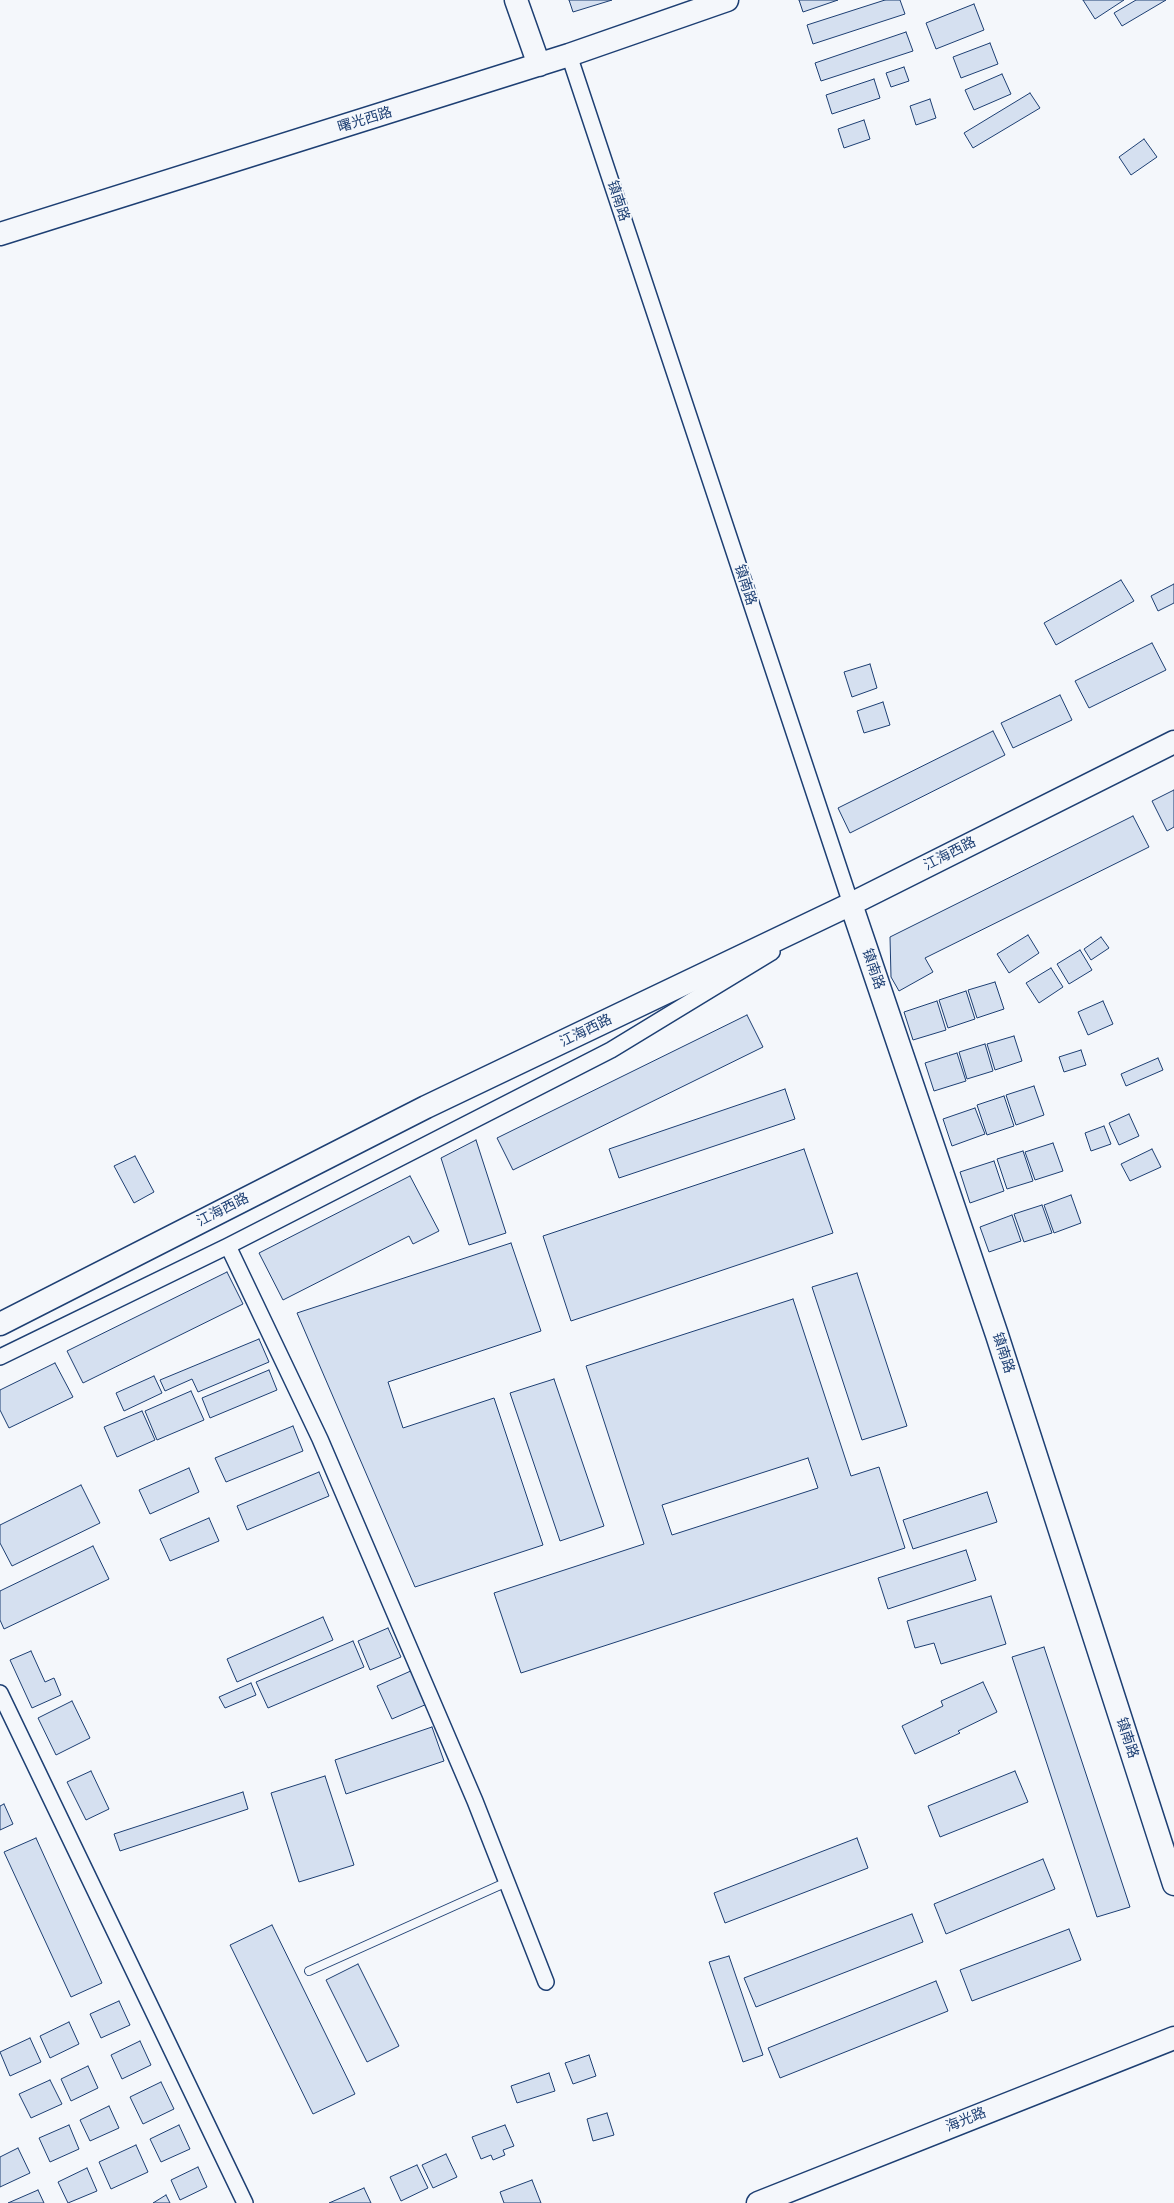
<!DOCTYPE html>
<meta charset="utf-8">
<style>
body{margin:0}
canvas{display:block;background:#f4f7fb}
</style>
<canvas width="1174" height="2203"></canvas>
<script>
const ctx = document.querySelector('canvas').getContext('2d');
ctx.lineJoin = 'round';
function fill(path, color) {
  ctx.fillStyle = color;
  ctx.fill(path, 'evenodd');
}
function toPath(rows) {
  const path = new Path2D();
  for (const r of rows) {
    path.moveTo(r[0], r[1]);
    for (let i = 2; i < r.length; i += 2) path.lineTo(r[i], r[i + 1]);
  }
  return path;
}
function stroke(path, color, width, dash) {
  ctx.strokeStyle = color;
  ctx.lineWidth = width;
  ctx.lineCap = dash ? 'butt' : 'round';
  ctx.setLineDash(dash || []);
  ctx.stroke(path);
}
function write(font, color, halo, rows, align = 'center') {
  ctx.font = font + ' "Fira Sans","Noto Sans SC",sans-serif';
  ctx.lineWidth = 4;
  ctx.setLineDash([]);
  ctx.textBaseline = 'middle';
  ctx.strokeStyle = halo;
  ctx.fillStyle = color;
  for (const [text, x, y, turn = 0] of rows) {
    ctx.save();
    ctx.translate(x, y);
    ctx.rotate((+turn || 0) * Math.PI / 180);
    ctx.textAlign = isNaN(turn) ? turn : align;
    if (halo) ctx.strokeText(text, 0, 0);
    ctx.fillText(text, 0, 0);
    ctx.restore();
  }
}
const building = toPath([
 [569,0,612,0,573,12,569,0],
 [799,0,838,0,803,12,799,0],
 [885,0,900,0,905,14,813,44,807,25,885,0],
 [1083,0,1124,0,1095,19,1083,0],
 [1136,0,1166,0,1122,26,1114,13,1136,0],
 [974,4,984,30,936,49,926,23,974,4],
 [906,32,913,51,821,81,815,63,906,32],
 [990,43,998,64,961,78,953,57,990,43],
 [904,67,909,81,891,87,886,73,904,67],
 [1002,74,1011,94,974,110,965,90,1002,74],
 [874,79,880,98,832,114,826,95,874,79],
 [1030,93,1040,108,973,148,964,133,1030,93],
 [930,99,936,118,916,125,910,106,930,99],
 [864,120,870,139,844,148,838,129,864,120],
 [1144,139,1157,157,1131,175,1119,157,1144,139],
 [1121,580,1134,601,1056,645,1044,623,1121,580],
 [1174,584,1174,603,1158,611,1151,596,1174,584],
 [1152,643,1166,670,1089,708,1075,681,1152,643],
 [870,664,877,688,852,697,844,672,870,664],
 [1060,695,1072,720,1013,748,1001,723,1060,695],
 [883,702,890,725,864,733,857,711,883,702],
 [993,731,1005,755,850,833,838,808,993,731],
 [1174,790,1174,827,1167,831,1152,801,1174,790],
 [1133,816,1149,847,925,958,933,972,899,991,891,977,890,937,1133,816],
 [1028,935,1039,953,1009,973,997,954,1028,935],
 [1101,937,1109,948,1091,960,1084,949,1101,937],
 [1080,950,1092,970,1069,984,1057,964,1080,950],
 [1051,968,1063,987,1039,1003,1026,983,1051,968],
 [995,982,1004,1009,977,1018,968,990,995,982],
 [966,991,975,1019,948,1028,939,1000,966,991],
 [937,1001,946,1030,913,1040,904,1012,937,1001],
 [1103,1001,1113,1024,1088,1035,1078,1012,1103,1001],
 [747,1015,763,1047,513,1170,497,1138,747,1015],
 [1014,1036,1022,1061,995,1070,987,1044,1014,1036],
 [985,1044,993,1071,967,1079,959,1052,985,1044],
 [1081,1050,1086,1065,1064,1072,1059,1057,1081,1050],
 [957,1053,966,1081,934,1091,925,1063,957,1053],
 [1158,1058,1163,1070,1126,1086,1121,1074,1158,1058],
 [1034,1086,1044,1115,1016,1125,1006,1095,1034,1086],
 [785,1089,795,1119,619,1178,609,1149,785,1089],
 [1004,1096,1014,1126,987,1135,977,1105,1004,1096],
 [975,1108,985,1134,952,1146,943,1119,975,1108],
 [1129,1114,1139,1136,1119,1145,1109,1123,1129,1114],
 [1104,1126,1111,1144,1091,1151,1085,1133,1104,1126],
 [476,1140,506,1233,469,1245,441,1158,476,1140],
 [1053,1143,1063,1171,1035,1180,1025,1152,1053,1143],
 [804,1149,833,1233,571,1321,543,1236,804,1149],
 [1152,1149,1161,1167,1130,1181,1121,1164,1152,1149],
 [1023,1151,1033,1181,1007,1189,997,1159,1023,1151],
 [135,1156,154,1192,134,1203,114,1166,135,1156],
 [994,1161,1004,1191,970,1203,960,1172,994,1161],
 [410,1176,439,1231,413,1244,409,1236,283,1300,259,1253,410,1176],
 [1071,1195,1081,1223,1054,1233,1044,1205,1071,1195],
 [1042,1205,1052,1233,1024,1242,1014,1214,1042,1205],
 [1012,1215,1021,1241,989,1252,980,1227,1012,1215],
 [511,1243,541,1331,388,1382,403,1428,494,1398,543,1545,415,1587,297,1313,511,1243],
 [227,1272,243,1304,83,1383,67,1351,227,1272],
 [857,1273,907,1426,862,1440,812,1287,857,1273],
 [793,1299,851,1476,879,1467,905,1548,521,1673,494,1593,644,1544,586,1366,793,1299],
 [808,1458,818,1488,672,1535,662,1505,808,1458],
 [259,1339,269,1362,198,1392,192,1379,165,1391,160,1380,259,1339],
 [55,1363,73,1397,9,1428,0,1410,0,1390,55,1363],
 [269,1370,277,1390,210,1418,202,1398,269,1370],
 [154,1376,162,1393,124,1411,116,1393,154,1376],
 [554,1379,604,1526,560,1541,510,1393,554,1379],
 [191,1391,204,1420,157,1440,145,1411,191,1391],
 [142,1411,155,1440,117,1457,104,1427,142,1411],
 [293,1426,303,1451,226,1482,215,1458,293,1426],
 [189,1468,199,1492,150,1514,139,1490,189,1468],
 [319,1472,329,1496,247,1530,237,1506,319,1472],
 [81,1485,100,1523,12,1566,0,1543,0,1525,81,1485],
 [987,1492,997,1522,913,1549,903,1520,987,1492],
 [209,1518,219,1541,170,1561,160,1539,209,1518],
 [93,1546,109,1579,4,1629,0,1620,0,1591,93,1546],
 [966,1550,976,1580,888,1609,878,1578,966,1550],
 [991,1596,1006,1644,941,1664,934,1643,915,1648,907,1621,991,1596],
 [323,1617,333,1640,237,1682,227,1659,323,1617],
 [388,1628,401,1657,370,1670,358,1641,388,1628],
 [353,1641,364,1667,268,1708,256,1682,353,1641],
 [1044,1647,1130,1907,1097,1917,1012,1657,1044,1647],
 [31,1651,45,1682,54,1678,61,1695,32,1708,10,1660,31,1651],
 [413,1670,427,1704,392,1719,377,1686,413,1670],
 [983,1682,997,1712,958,1731,960,1733,915,1754,902,1726,943,1706,941,1701,983,1682],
 [251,1683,256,1695,225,1708,219,1697,251,1683],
 [72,1701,90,1738,56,1755,38,1718,72,1701],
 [432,1727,444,1761,346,1794,335,1760,432,1727],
 [91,1771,109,1809,86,1820,67,1782,91,1771],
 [1015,1771,1028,1802,940,1837,928,1806,1015,1771],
 [325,1776,354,1865,299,1882,271,1793,325,1776],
 [243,1792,248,1809,120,1851,114,1834,243,1792],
 [4,1804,13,1824,0,1830,0,1806,4,1804],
 [36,1838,102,1983,71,1997,4,1852,36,1838],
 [857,1838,868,1868,725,1923,714,1893,857,1838],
 [1043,1859,1055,1889,946,1934,934,1904,1043,1859],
 [912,1914,923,1942,756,2007,744,1978,912,1914],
 [272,1925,355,2094,313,2114,230,1945,272,1925],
 [1069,1929,1081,1960,972,2001,960,1970,1069,1929],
 [729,1956,763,2055,743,2062,709,1962,729,1956],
 [358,1964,399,2046,367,2062,326,1980,358,1964],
 [936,1981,948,2011,780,2078,768,2048,936,1981],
 [119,2001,130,2025,101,2038,90,2014,119,2001],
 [69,2022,79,2044,50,2058,40,2036,69,2022],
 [30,2038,41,2062,10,2076,0,2052,30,2038],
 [140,2041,151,2065,122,2079,111,2055,140,2041],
 [589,2055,596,2076,573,2084,565,2063,589,2055],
 [88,2066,98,2088,71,2101,61,2079,88,2066],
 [549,2073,555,2091,517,2103,511,2086,549,2073],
 [50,2080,62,2104,31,2118,19,2094,50,2080],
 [161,2082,174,2109,143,2124,130,2097,161,2082],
 [109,2106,119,2128,90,2141,80,2120,109,2106],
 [607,2113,614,2135,593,2141,587,2119,607,2113],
 [69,2125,79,2149,50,2162,39,2138,69,2125],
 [179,2125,190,2149,161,2162,150,2139,179,2125],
 [505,2125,514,2146,503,2150,505,2155,493,2160,491,2155,481,2159,472,2137,505,2125],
 [136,2145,148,2172,111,2189,99,2162,136,2145],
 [18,2148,30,2173,0,2187,0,2157,18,2148],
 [446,2154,457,2177,433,2188,422,2165,446,2154],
 [417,2165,428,2188,401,2201,390,2177,417,2165],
 [198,2167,207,2187,180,2200,171,2180,198,2167],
 [87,2168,97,2191,68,2203,58,2182,87,2168],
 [532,2180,541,2203,504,2203,500,2192,532,2180],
 [364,2188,371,2203,329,2203,364,2188],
 [38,2190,44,2203,8,2203,38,2190],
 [166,2195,170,2203,153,2203,166,2195]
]);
const lane = toPath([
 [309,1971,507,1882]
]);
const street = toPath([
 [569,55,851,904,843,909],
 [228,1246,320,1439,475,1801,546,1982],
 [0,1357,228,1246,611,1050,772,952],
 [0,1693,245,2203]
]);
const secondary = toPath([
 [516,0,539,65],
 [0,234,569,55,727,0],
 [851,904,997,1335,1174,1884],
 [0,1324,426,1107,851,904,1174,742],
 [758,2203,1174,2038]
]);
const streetNames = [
 ["曙光西路",365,120,-17],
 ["镇南路",618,201,72],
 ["镇南路",745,585,72],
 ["江海西路",950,854,-27],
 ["镇南路",873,969,71],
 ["江海西路",586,1031,-26],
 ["江海西路",223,1210,-27],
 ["镇南路",1003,1353,72],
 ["镇南路",1127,1738,72],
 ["海光路",966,2120,-22]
];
fill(building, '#d5e0f0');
stroke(building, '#1d3f73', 1);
stroke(lane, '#1d3f73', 10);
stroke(street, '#1d3f73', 18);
stroke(secondary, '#1d3f73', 25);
stroke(lane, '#f4f7fb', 8);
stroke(street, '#f4f7fb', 15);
stroke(secondary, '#f4f7fb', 22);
write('14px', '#1d3f73', '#f4f7fb', streetNames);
</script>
